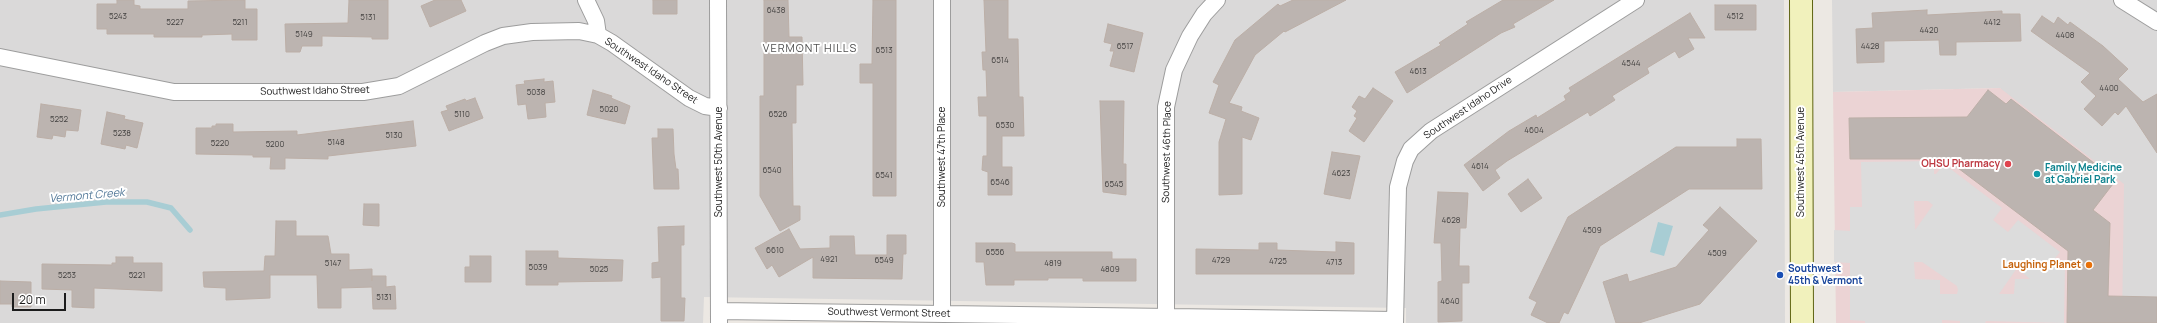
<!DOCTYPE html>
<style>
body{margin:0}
#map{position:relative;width:2157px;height:323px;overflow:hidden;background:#ece8e3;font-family:Manrope,sans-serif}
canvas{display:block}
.scale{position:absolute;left:12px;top:293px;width:54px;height:18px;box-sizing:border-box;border:2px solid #1c1c1c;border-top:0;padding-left:5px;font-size:12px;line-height:14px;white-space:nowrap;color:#1c1c1c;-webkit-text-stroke:3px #fff;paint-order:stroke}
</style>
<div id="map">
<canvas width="2157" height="323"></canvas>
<div class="scale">20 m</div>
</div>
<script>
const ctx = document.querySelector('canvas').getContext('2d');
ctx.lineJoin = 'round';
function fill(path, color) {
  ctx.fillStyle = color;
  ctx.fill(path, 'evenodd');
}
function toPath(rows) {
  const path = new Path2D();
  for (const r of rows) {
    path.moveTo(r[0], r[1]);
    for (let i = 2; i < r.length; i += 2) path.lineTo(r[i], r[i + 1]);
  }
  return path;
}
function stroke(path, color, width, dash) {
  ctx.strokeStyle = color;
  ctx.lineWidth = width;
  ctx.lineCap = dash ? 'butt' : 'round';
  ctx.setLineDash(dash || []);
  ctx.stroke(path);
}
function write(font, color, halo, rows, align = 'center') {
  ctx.font = font + ' Manrope,sans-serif';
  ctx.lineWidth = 4;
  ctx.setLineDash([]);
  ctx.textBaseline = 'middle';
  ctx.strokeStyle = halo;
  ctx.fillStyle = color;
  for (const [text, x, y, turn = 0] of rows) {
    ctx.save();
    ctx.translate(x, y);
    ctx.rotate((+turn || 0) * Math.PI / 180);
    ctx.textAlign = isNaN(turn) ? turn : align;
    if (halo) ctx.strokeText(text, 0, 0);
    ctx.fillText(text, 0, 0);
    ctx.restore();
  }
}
const residential = toPath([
 [0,0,1784,0,1785,323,1406,323,1406,308,704,297,703,323,0,323],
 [1832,0,2157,0,2157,323,2122,323,2000,88,1833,92]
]);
const commercial = toPath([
 [2000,88,2124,184,2122,323,1836,323,1833,92]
]);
const parking = toPath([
 [1934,161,1934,174,1936,174,1944,164,2002,208,1993,220,2008,232,2018,220,2060,252,2052,262,2065,262,2064,323,1986,321,1985,323,1960,323,1960,321,1942,320,1942,323,1865,323,1865,321,1850,320,1850,263,1834,262,1834,230,1850,231,1850,207,1862,207,1861,162],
 [1914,201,1928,201,1933,205,1915,230],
 [1914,262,1922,262,1957,286,1958,290,1957,294,1940,294,1940,280,1915,279],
 [2017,268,2030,279,2015,279,2014,294,1999,294]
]);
const water = toPath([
 [1658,222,1673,226,1664,256,1650,252]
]);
const stream = toPath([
 [0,215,36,209,106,202,147,202,171,208,190,230]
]);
const building = toPath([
 [117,0,134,0,134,5,140,6,140,9,188,9,188,1,245,0,245,9,257,9,257,40,232,40,232,34,202,35,202,37,154,37,154,34,107,34,107,29,97,29,97,4,117,4,117,0],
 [349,0,388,0,388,39,372,39,372,37,322,36,322,46,302,46,300,52,286,52,285,24,348,23,349,0],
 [435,0,461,0,466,11,430,27,421,6,435,0],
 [653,0,677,0,677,14,653,14,653,0],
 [764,0,788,0,789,37,802,37,803,85,796,85,796,123,792,123,793,206,800,206,800,220,780,231,760,196,760,96,764,96,764,0],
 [873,0,896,0,896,196,873,196,873,83,860,83,860,64,872,64,873,0],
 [984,0,1008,0,1008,39,1018,39,1019,97,1023,97,1024,136,1002,136,1002,167,1012,167,1012,195,988,195,988,172,982,170,983,156,987,156,987,116,979,116,978,97,987,97,986,70,983,70,982,52,986,52,984,0],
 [1293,0,1346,0,1285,32,1284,31,1255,55,1229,103,1242,107,1241,111,1259,118,1251,140,1242,137,1242,194,1219,195,1219,142,1226,119,1209,113,1219,85,1213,82,1235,40,1278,4,1280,6,1293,0],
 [1503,0,1554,0,1513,24,1515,27,1501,33,1407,93,1395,72,1441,45,1439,43,1468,24,1466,22,1503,0],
 [1715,5,1756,5,1756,30,1715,30,1715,5],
 [1927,10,1927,15,2002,11,2002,14,2020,14,2021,41,1956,42,1956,55,1940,55,1939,40,1884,41,1884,62,1857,63,1856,29,1873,28,1872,13,1927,10],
 [1690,13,1705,38,1688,38,1694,49,1679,58,1675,51,1647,68,1649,73,1612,96,1615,100,1590,116,1588,112,1507,161,1495,170,1500,178,1483,191,1464,165,1509,131,1536,115,1537,118,1566,100,1564,96,1571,91,1569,88,1690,13],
 [2042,16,2054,24,2058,17,2068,25,2070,22,2103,46,2128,69,2118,79,2143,102,2157,94,2157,153,2126,106,2118,115,2115,112,2102,126,2084,109,2096,96,2081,82,2090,73,2031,31,2042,16],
 [1108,24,1143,33,1134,72,1110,66,1114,51,1110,51,1112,44,1104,42,1108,24],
 [544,79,544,82,553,81,555,102,545,103,546,117,528,119,526,104,518,105,516,85,525,84,524,81,544,79],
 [1373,88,1393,101,1364,142,1349,131,1357,118,1354,116,1357,111,1352,107,1359,96,1365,99,1373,88],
 [593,90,612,96,611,98,630,106,625,124,587,115,593,90],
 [1988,90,2006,104,2011,99,2116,180,2093,210,2110,223,2108,296,2157,297,2157,323,2067,323,2068,251,1946,159,1850,159,1849,118,1967,117,1988,90],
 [475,98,483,118,449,131,441,112,448,110,446,106,465,99,466,101,475,98],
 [1100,101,1124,101,1123,164,1126,164,1126,195,1103,192,1100,101],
 [41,104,81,110,78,131,66,130,65,137,53,135,52,139,37,137,41,104],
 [107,112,125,116,124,119,143,123,137,148,126,145,125,149,101,144,107,112],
 [413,121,416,146,328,156,328,159,285,158,285,169,270,169,271,157,253,157,253,155,196,154,196,128,212,128,212,126,216,126,216,124,233,124,233,132,297,131,297,135,413,121],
 [658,129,673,129,674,154,676,169,678,169,679,189,654,189,652,138,658,138,658,129],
 [1737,139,1761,139,1762,189,1689,189,1600,246,1568,314,1564,312,1559,323,1548,323,1531,315,1537,302,1529,298,1568,217,1676,147,1737,147,1737,139],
 [1332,152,1360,156,1350,199,1324,194,1332,152],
 [1528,179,1542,198,1521,212,1508,194,1528,179],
 [1438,192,1468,193,1466,228,1460,228,1459,266,1469,266,1469,283,1462,283,1462,321,1438,322,1438,282,1442,281,1441,243,1434,243,1438,192],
 [364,204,379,204,379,226,363,225,364,204],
 [1720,207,1757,241,1700,304,1639,323,1616,323,1603,282,1627,274,1629,282,1676,267,1709,230,1703,225,1720,207],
 [276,221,296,221,296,236,328,236,331,254,349,254,349,270,372,269,372,281,372,276,386,276,386,287,395,286,396,309,373,309,372,287,341,288,341,308,318,308,317,275,270,275,270,298,226,300,226,288,204,287,203,272,264,271,265,256,275,256,276,221],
 [684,226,684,245,681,245,681,298,685,298,684,321,661,321,661,277,652,278,652,263,659,262,658,227,684,226],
 [789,229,800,249,830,248,830,236,854,236,855,255,887,255,887,235,906,235,906,254,903,254,902,279,813,278,813,257,779,277,772,265,767,269,755,248,789,229],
 [1336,242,1354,243,1354,274,1196,274,1196,249,1259,250,1259,243,1277,243,1277,250,1336,252,1336,242],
 [976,243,1012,243,1015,244,1015,252,1112,252,1112,259,1136,259,1136,281,1083,281,1083,278,1048,278,1048,280,1014,280,1014,285,986,285,984,262,976,262,976,243],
 [526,251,558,251,558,258,623,260,622,281,558,282,558,285,526,285,526,251],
 [470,256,491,256,491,282,465,282,465,267,470,267,470,256],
 [116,257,133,257,133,263,162,263,162,291,94,288,94,308,72,307,72,290,42,289,42,264,112,265,112,263,116,263,116,257],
 [0,281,31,282,31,307,12,307,12,304,0,304,0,281]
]);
const street = toPath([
 [586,0,596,21,598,35],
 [718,0,719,323],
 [2122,0,2157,22],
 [0,57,174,92,363,92,399,86,485,43,503,36,532,32,579,31,598,35,612,43,689,98,705,106,719,108],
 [719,311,1395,320],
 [942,314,942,0],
 [1166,317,1166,107,1174,70,1190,36,1204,14,1217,0],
 [1395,323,1398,187,1405,161,1411,149,1431,131,1636,0]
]);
const secondary = toPath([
 [1801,0,1802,323]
]);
const markers = [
 [2008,164,4,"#e0444e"],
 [2037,174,4,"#0f9aa8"],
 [2089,265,4,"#e8710a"],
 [1780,275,4,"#1a4fb4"]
];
const numberNames = [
 ["6438",776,11],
 ["5243",118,17],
 ["4512",1735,17],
 ["5131",368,18],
 ["5227",175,23],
 ["5211",240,23],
 ["4412",1992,23],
 ["4420",1929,31],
 ["5149",304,35],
 ["4408",2065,36],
 ["6517",1125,47],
 ["4428",1870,47],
 ["6513",884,51],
 ["6514",1000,61],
 ["4544",1631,64],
 ["4613",1418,72],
 ["4400",2109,89],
 ["5038",536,93],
 ["5020",609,110],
 ["5110",462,115],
 ["6526",778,115],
 ["5252",59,120],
 ["6530",1005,126],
 ["4604",1534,131],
 ["5238",122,134],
 ["5130",394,136],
 ["5148",336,143],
 ["5220",220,144],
 ["5200",275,145],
 ["4614",1480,167],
 ["6540",772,171],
 ["4623",1341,174],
 ["6541",884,176],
 ["6546",1000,183],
 ["6545",1114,185],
 ["4628",1451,221],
 ["4509",1592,231],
 ["6610",775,251],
 ["6556",995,253],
 ["4509",1717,254],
 ["4921",829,260],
 ["6549",884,261],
 ["4729",1221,261],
 ["4725",1278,262],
 ["4713",1334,263],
 ["5147",333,264],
 ["4819",1053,264],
 ["5039",538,268],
 ["5025",599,270],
 ["4809",1110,270],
 ["5253",67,276],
 ["5221",137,276],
 ["5131",384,298],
 ["4640",1450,302]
];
const streetNames = [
 ["Southwest Idaho Street",651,71,34],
 ["Southwest Idaho Street",315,91,-1],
 ["Southwest Idaho Drive",1468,108,-34],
 ["Southwest 46th Place",1167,152,-89],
 ["Southwest 47th Place",942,157,-90],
 ["Southwest 50th Avenue",719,162,-90],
 ["Southwest 45th Avenue",1801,162,-90],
 ["Southwest Vermont Street",889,313,1]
];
const healthNames = [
 ["OHSU Pharmacy",2000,164]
];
const cultureNames = [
 ["Family Medicine",2045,168],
 ["at Gabriel Park",2045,180]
];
const foodNames = [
 ["Laughing Planet",2081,265]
];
const transitNames = [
 ["Southwest",1788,269],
 ["45th & Vermont",1788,281]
];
const neighbourhoodNames = [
 ["VERMONT HILLS",810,49]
];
const waterNames = [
 ["Vermont Creek",87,196,-5]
];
fill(residential, '#dad9d9');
fill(commercial, '#ebd3d4');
fill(parking, '#dcdcdc');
fill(water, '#a8cdd4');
stroke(stream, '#a8cdd4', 5.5);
fill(building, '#bcb4b0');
stroke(building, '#bcafa7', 1);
stroke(street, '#9d9d9d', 18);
stroke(secondary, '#5f6412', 24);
stroke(street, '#fff', 16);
stroke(secondary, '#f1f1bc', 22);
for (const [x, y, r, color] of markers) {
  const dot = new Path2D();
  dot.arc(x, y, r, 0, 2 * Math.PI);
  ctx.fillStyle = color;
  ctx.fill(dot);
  stroke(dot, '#fff', 1.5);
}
write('8px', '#444241', null, numberNames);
write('10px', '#1c1c1c', '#fff', streetNames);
write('bold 10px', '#be3a42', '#fff', healthNames, 'right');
write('bold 10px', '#0d838f', '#fff', cultureNames, 'left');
write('bold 10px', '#c56008', '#fff', foodNames, 'right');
write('bold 10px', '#164399', '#fff', transitNames, 'left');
ctx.letterSpacing = '1px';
write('11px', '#4f4f4f', '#fff', neighbourhoodNames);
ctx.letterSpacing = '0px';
write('italic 11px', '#527898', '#fff', waterNames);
</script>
